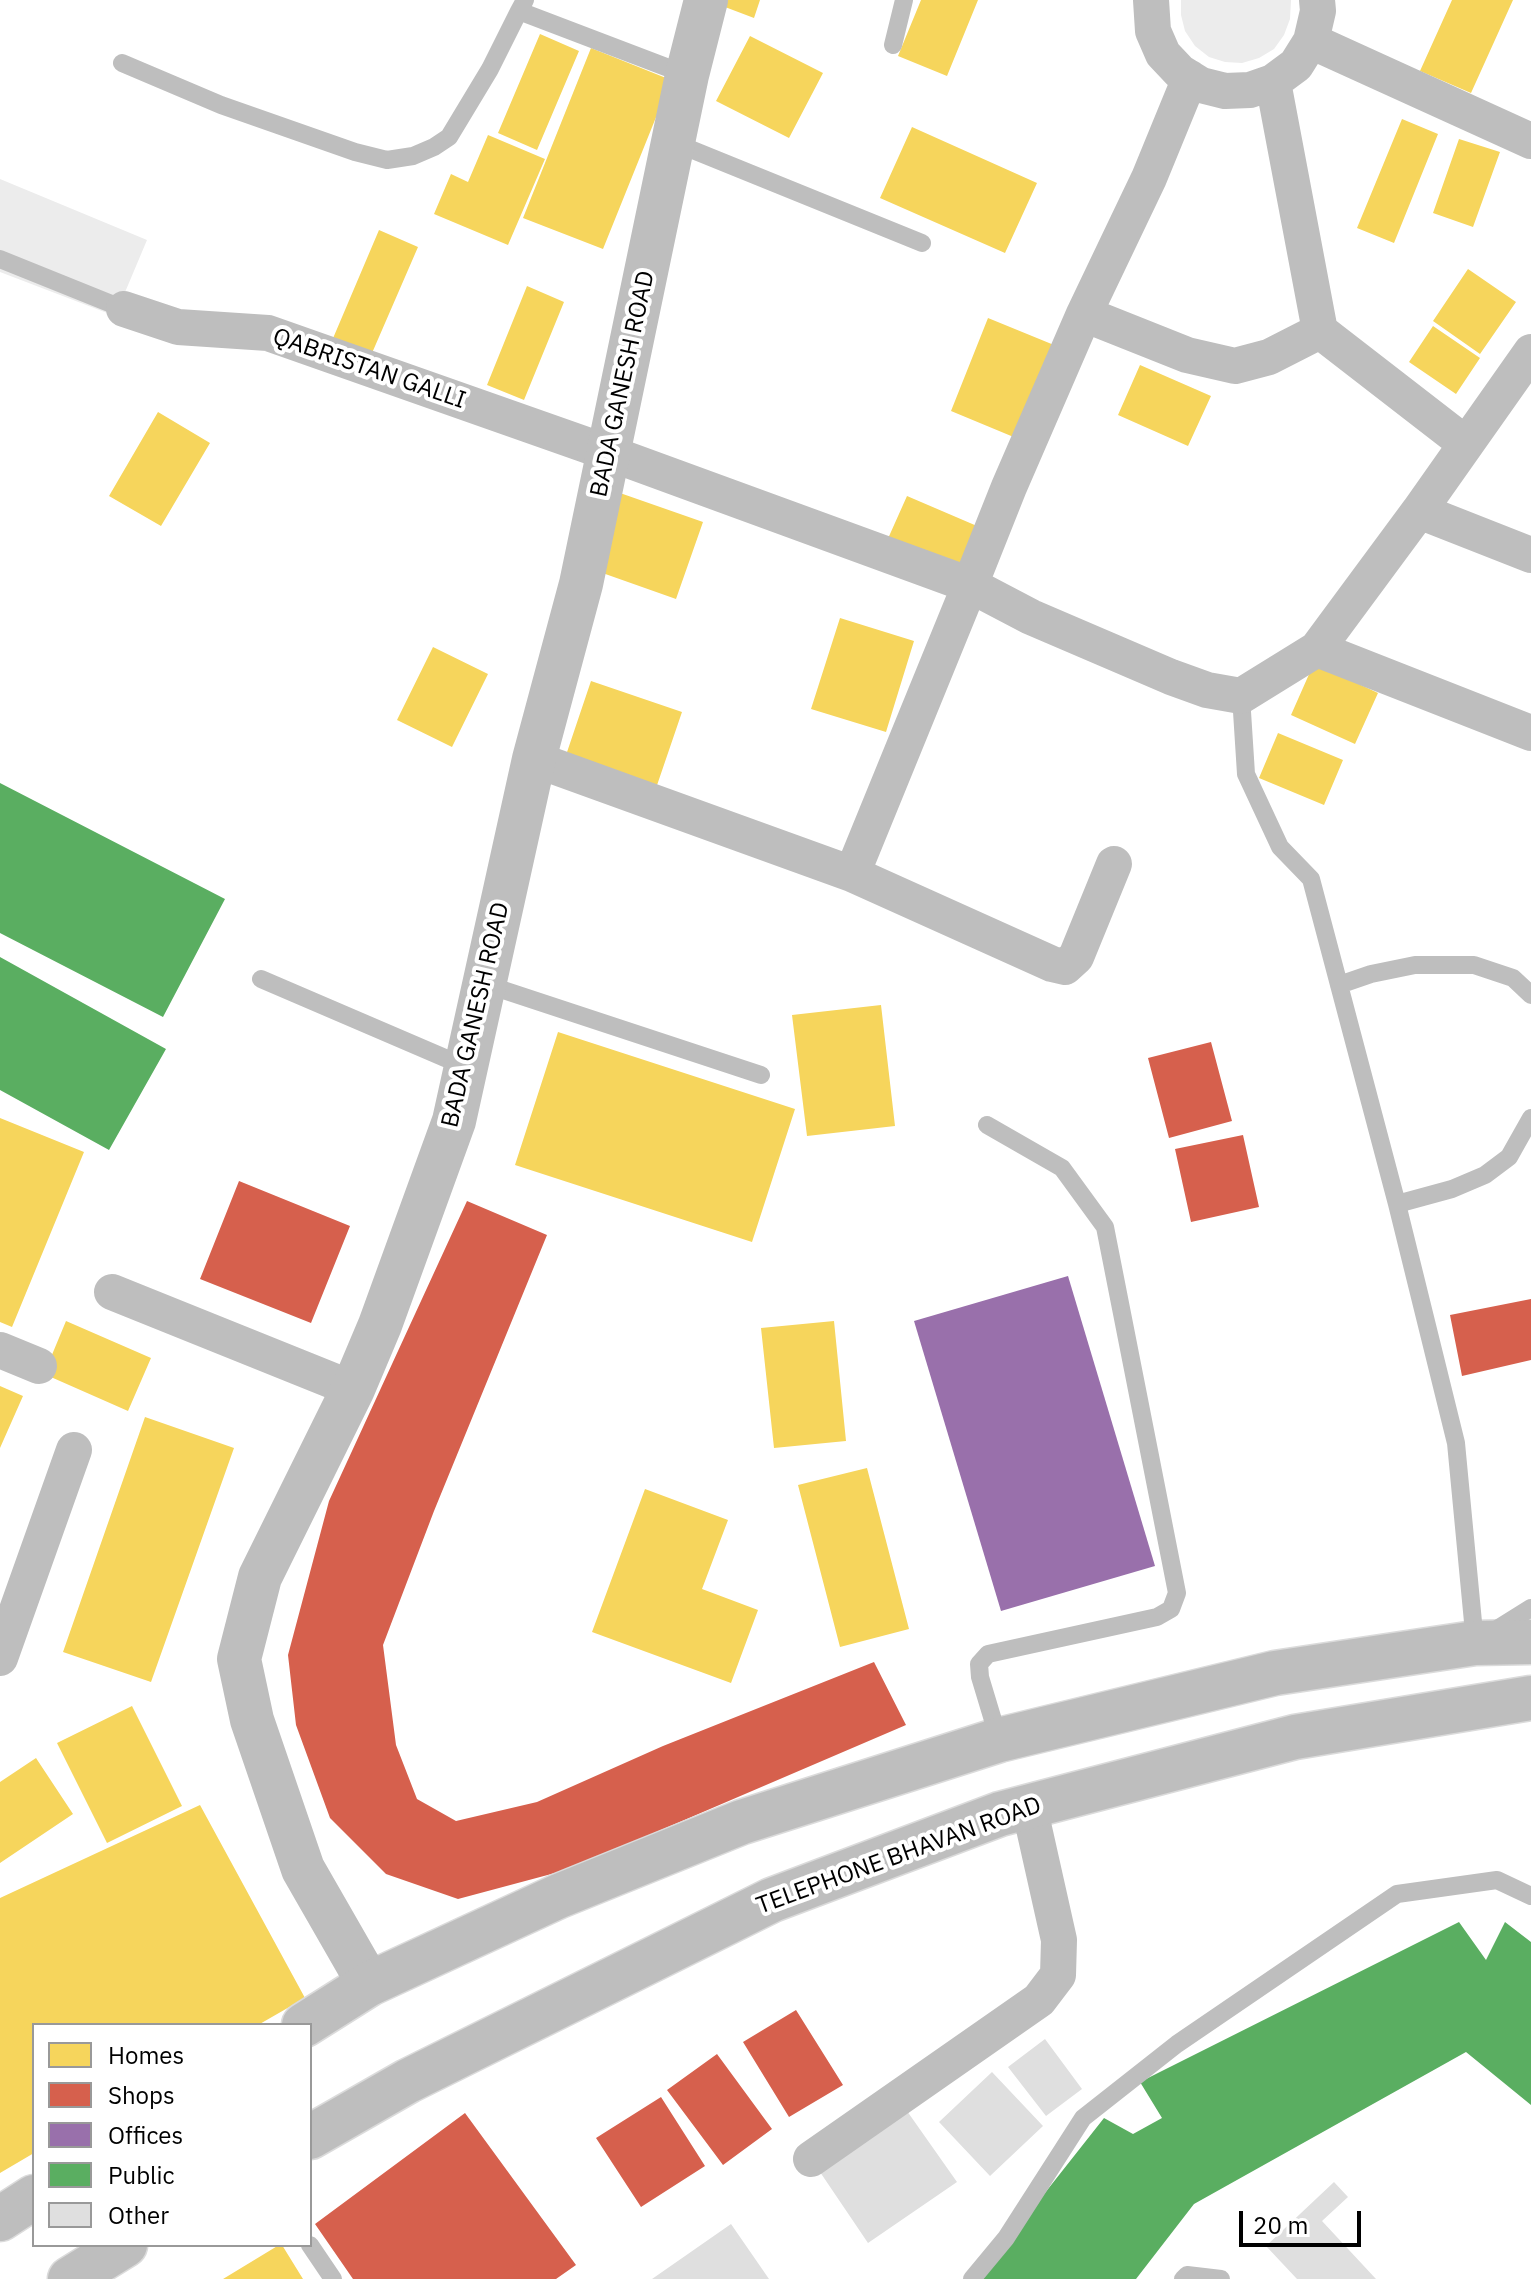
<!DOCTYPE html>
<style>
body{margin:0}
#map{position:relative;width:1531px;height:2279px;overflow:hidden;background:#fff;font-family:"IBM Plex Sans",sans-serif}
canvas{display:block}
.legend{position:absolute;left:32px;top:2023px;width:280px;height:224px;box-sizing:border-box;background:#fff;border:2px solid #999;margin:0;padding:10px 14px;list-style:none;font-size:24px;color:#000}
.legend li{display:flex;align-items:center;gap:16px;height:40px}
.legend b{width:40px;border:2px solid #999}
.scale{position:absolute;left:1239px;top:2211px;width:122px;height:36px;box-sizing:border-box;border:4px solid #000;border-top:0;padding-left:10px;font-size:24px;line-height:28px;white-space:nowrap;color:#000;-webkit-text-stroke:6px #fff;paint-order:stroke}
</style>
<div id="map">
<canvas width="1531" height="2279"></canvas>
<ul class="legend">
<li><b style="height:22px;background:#f6d55c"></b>Homes</li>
<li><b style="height:22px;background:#d6604d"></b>Shops</li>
<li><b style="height:22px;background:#9970ab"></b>Offices</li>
<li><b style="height:22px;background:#5aae61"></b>Public</li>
<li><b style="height:22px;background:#dfdfdf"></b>Other</li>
</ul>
<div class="scale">20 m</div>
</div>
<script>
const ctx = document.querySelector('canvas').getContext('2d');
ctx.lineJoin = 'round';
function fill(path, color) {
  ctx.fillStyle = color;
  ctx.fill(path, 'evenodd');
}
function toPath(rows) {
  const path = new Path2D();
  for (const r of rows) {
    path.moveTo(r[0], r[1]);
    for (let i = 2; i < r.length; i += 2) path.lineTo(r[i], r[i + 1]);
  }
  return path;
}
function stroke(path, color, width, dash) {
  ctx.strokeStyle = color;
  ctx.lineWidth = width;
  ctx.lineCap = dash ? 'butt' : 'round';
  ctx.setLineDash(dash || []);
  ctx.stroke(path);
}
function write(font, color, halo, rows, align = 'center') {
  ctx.font = font + ' "IBM Plex Sans",sans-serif';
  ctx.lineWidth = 8;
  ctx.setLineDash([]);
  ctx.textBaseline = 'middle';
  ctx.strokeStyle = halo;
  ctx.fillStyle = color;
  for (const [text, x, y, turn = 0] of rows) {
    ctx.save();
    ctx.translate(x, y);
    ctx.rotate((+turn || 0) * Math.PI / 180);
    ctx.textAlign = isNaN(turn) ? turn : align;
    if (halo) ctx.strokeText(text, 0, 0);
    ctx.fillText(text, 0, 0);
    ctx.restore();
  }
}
const green = toPath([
 [1181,0,1291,0,1290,19,1284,35,1274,49,1259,58,1242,63,1225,62,1209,57,1195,46,1185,31,1181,15],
 [0,179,147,240,115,316,0,272]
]);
const homes = toPath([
 [727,0,760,0,754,18,725,7],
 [921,0,978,0,947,76,898,56],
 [1452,0,1513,0,1471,93,1420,71],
 [540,34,579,51,537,150,498,133],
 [750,36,823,73,789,138,716,101],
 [591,48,671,80,603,249,523,218],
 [1402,119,1438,134,1394,243,1357,228],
 [912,127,1037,183,1005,253,880,198],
 [488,135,545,159,508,245,434,214,451,174,468,182],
 [1459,139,1500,152,1473,227,1433,213],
 [379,230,418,247,369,360,331,343],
 [1468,269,1516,302,1480,354,1433,321],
 [527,286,564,302,524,400,487,385],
 [988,318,1054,345,1016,438,951,411],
 [1433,326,1480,358,1456,394,1409,362],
 [1140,365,1211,396,1188,446,1118,415],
 [158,412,210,443,161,526,109,496],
 [620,493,703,522,676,599,594,570],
 [907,496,977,526,957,573,886,543],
 [840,618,914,641,886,732,811,709],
 [433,647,488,674,452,747,397,720],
 [1314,663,1378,693,1355,744,1291,715],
 [591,681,682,712,654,794,563,764],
 [1278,733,1343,760,1324,805,1259,778],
 [881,1005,895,1126,807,1136,792,1015],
 [558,1032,795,1109,752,1242,515,1165],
 [0,1118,84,1152,12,1327,0,1322],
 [66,1321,151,1358,128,1411,44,1374],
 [834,1321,846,1441,774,1448,761,1328],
 [0,1386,23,1396,0,1448],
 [145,1417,234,1448,151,1682,63,1652],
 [867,1468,909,1629,840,1647,798,1485],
 [645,1489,728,1520,702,1589,758,1610,731,1683,592,1632],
 [132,1706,182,1806,107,1843,57,1743],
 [36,1758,73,1814,0,1863,0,1782],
 [200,1805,305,1998,258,2025,34,2025,34,2153,0,2173,0,1898],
 [279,2245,282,2245,303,2279,223,2279]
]);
const shops = toPath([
 [1211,1042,1232,1121,1169,1138,1148,1058],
 [1243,1135,1259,1207,1191,1222,1175,1149],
 [239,1181,350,1226,311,1323,200,1279],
 [467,1201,547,1235,434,1511,383,1645,396,1745,417,1799,456,1821,537,1802,663,1746,874,1662,906,1725,570,1869,458,1899,386,1874,330,1818,296,1725,288,1655,329,1501],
 [1531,1299,1531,1360,1462,1376,1450,1315],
 [796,2010,843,2085,789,2117,743,2042],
 [717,2054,772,2129,723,2165,667,2090],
 [661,2097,705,2166,641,2207,596,2138],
 [465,2113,576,2265,556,2279,353,2279,315,2224]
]);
const offices = toPath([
 [1068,1276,1155,1566,1001,1611,914,1321]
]);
const public = toPath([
 [0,783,225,899,163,1017,0,933],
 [0,957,166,1049,109,1150,0,1090],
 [1459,1922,1486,1960,1505,1922,1531,1942,1531,2105,1466,2052,1194,2204,1136,2279,977,2279,1104,2118,1133,2134,1162,2118,1140,2082]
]);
const building = toPath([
 [1045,2039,1082,2089,1046,2116,1008,2067],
 [992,2072,1043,2126,990,2176,939,2122],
 [907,2111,957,2182,868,2243,820,2172],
 [1334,2182,1348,2197,1322,2221,1376,2279,1297,2279,1266,2246],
 [731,2224,769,2279,652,2279]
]);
const service = toPath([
 [525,0,519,11,687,75],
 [893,45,904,0],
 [122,63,221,105,355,152,387,160,413,156,434,147,449,137,490,69,519,11],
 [673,142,922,243],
 [0,259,124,309],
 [1241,696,1246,774,1280,847,1311,879,1397,1204,1456,1443,1475,1643,1531,1608],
 [261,979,466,1067],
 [485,984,761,1075],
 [1339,985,1371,974,1415,965,1474,965,1513,978,1531,995],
 [987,1125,1062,1168,1105,1227,1177,1593,1171,1609,1157,1617,988,1654,979,1664,980,1677,999,1740],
 [1397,1204,1452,1189,1485,1175,1509,1157,1531,1118],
 [310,2245,333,2279],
 [972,2279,1006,2238,1083,2118,1177,2044,1397,1894,1497,1880,1531,1896],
 [1183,2279,1187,2275,1221,2279]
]);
const minor = toPath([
 [1151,0,1153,31,1163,54,1180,72,1201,85,1225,91,1250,90,1273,82,1296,65,1311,41,1318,11,1317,0],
 [1311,41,1531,141],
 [1273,82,1320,331,1466,444],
 [124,309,178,327,268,333,609,453,970,585,1009,487,1084,314,1149,178,1190,78],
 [1084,314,1187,355,1235,366,1269,357,1320,331],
 [1419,511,1531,555],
 [1317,649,1531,733],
 [534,759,852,874,1052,964,1065,967,1076,957,1114,864],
 [852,874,970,585,1031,617,1171,677,1207,690,1241,696,1317,649,1419,511,1531,352],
 [112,1292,353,1389],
 [0,1350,39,1366],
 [0,1658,74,1450],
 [811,2159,1039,2000,1058,1975,1059,1940,1029,1806]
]);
const tertiary = toPath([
 [369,1984,303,1869,252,1720,239,1659,260,1577,353,1389,380,1325,454,1121,534,759,581,584,687,75,706,0]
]);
const primary = toPath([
 [304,2025,369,1984,559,1896,742,1822,999,1740,1275,1673,1475,1643,1531,1642],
 [310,2137,408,2081,772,1900,1000,1814,1295,1737,1531,1698],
 [0,2219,34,2197],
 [70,2279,125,2245]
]);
const streetNames = [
 ["QABRISTAN GALLI",369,369,19],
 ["BADA GANESH ROAD",623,384,-78],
 ["BADA GANESH ROAD",476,1015,-77],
 ["TELEPHONE BHAVAN ROAD",899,1856,-20]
];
fill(green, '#ececec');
fill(homes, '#f6d55c');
fill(shops, '#d6604d');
fill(offices, '#9970ab');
fill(public, '#5aae61');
fill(building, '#dfdfdf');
stroke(primary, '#dbdbdb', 47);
stroke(service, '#bebebe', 18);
stroke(minor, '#bebebe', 36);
stroke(tertiary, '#bebebe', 44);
stroke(primary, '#bebebe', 44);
write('24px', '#000', '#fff', streetNames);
</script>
